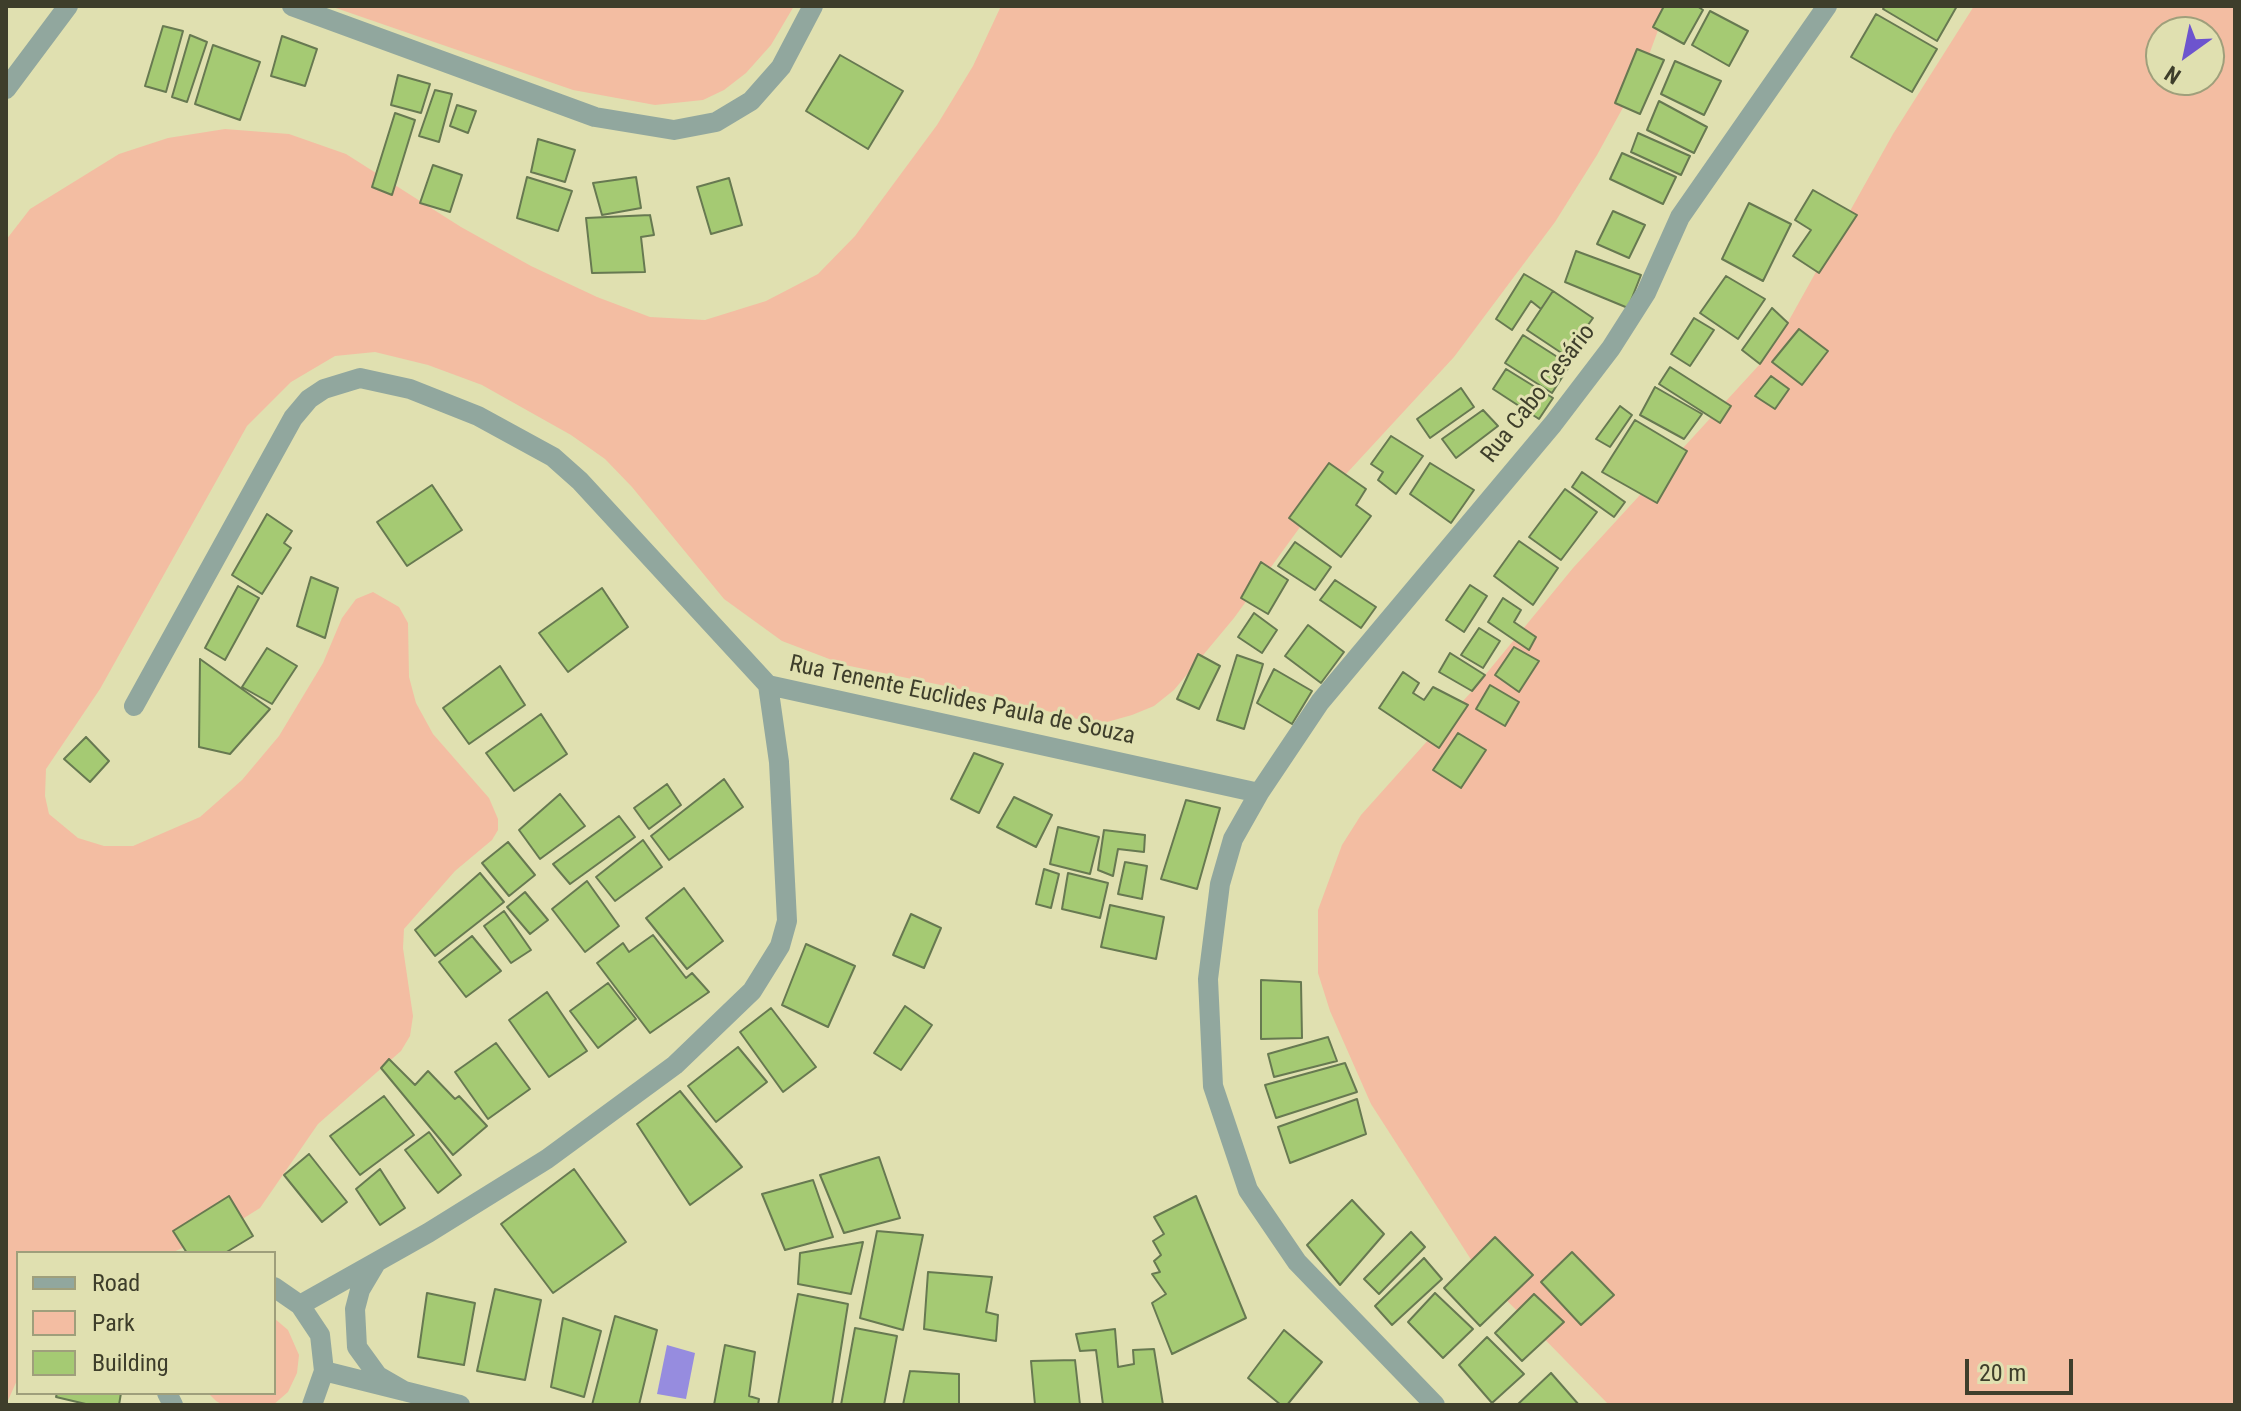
<!DOCTYPE html>
<meta charset="utf-8">
<style>
body{margin:0}
#map{position:relative;width:2241px;height:1411px;overflow:hidden;background:#e0e0b0;font-family:"Roboto Condensed",sans-serif}
canvas{display:block}
.frame{position:absolute;inset:0;border:8px solid #3e3e2b;pointer-events:none}
.legend{position:absolute;left:16px;top:1251px;width:260px;height:144px;box-sizing:border-box;background:#e0e0b0;border:2px solid #9f9f7b;margin:0;padding:10px 14px;list-style:none;font-size:24px;color:#3e3e2b}
.legend li{display:flex;align-items:center;gap:16px;height:40px}
.legend b{width:40px;border:2px solid #9f9f7b}
.north{position:absolute;left:2145px;top:16px;width:80px;height:80px;box-sizing:border-box;background:#e0e0b0;border:2px solid #9f9f7b;border-radius:50%;rotate:213deg;font-size:22px;font-weight:700;line-height:32px;text-align:center;color:#3e3e2b}
.north::after{content:'';display:block;margin:auto;width:28px;height:36px;background:#6d54ce;clip-path:polygon(50% 0,100% 100%,50% 72%,0 100%)}
.scale{position:absolute;left:1965px;top:1359px;width:108px;height:36px;box-sizing:border-box;border:4px solid #3e3e2b;border-top:0;padding-left:10px;font-size:24px;line-height:28px;white-space:nowrap;color:#3e3e2b;-webkit-text-stroke:6px #e0e0b0;paint-order:stroke}
</style>
<div id="map">
<canvas width="2241" height="1411"></canvas>
<div class="frame"></div>
<ul class="legend">
<li><b style="height:10px;background:#91a79e"></b>Road</li>
<li><b style="height:22px;background:#f3bda2"></b>Park</li>
<li><b style="height:22px;background:#a5ca73"></b>Building</li>
</ul>
<div class="north">N</div>
<div class="scale">20 m</div>
</div>
<script>
const ctx = document.querySelector('canvas').getContext('2d');
ctx.lineJoin = 'round';
function fill(path, color) {
  ctx.fillStyle = color;
  ctx.fill(path, 'evenodd');
}
function toPath(rows) {
  const path = new Path2D();
  for (const r of rows) {
    path.moveTo(r[0], r[1]);
    for (let i = 2; i < r.length; i += 2) path.lineTo(r[i], r[i + 1]);
  }
  return path;
}
function stroke(path, color, width, dash) {
  ctx.strokeStyle = color;
  ctx.lineWidth = width;
  ctx.lineCap = dash ? 'butt' : 'round';
  ctx.setLineDash(dash || []);
  ctx.stroke(path);
}
function write(font, color, halo, rows, align = 'center') {
  ctx.font = font + ' "Roboto Condensed",sans-serif';
  ctx.lineWidth = 6;
  ctx.setLineDash([]);
  ctx.textBaseline = 'middle';
  ctx.strokeStyle = halo;
  ctx.fillStyle = color;
  for (const [text, x, y, turn = 0] of rows) {
    ctx.save();
    ctx.translate(x, y);
    ctx.rotate((+turn || 0) * Math.PI / 180);
    ctx.textAlign = isNaN(turn) ? turn : align;
    if (halo) ctx.strokeText(text, 0, 0);
    ctx.fillText(text, 0, 0);
    ctx.restore();
  }
}
const green = toPath([
 [330,6,794,6,771,45,746,73,724,90,703,100,655,105,573,90],
 [1001,6,1667,6,1643,71,1597,155,1555,222,1454,357,1311,512,1234,618,1174,690,1154,706,1132,715,1107,722,1081,720,979,693,845,665,782,641,724,599,632,487,605,459,571,435,482,385,428,365,375,352,335,356,291,382,247,426,100,689,46,769,45,796,49,814,78,838,104,846,133,846,200,817,242,780,279,736,323,663,342,618,356,599,373,592,399,607,408,623,409,677,416,703,433,734,489,798,498,819,498,830,492,840,455,871,404,929,403,948,413,1016,410,1036,401,1051,318,1124,260,1208,228,1228,171,1253,18,1253,18,1378,6,1405,6,240,30,209,119,154,168,138,225,129,289,134,346,154,461,227,531,266,597,297,650,317,705,320,766,301,818,274,855,236,937,125,973,66],
 [1974,6,2235,6,2235,1405,1609,1405,1479,1272,1371,1104,1330,1011,1318,973,1318,910,1342,845,1361,815,1472,691,1573,568,1760,364,1788,322,1893,134],
 [2161,32,2209,32,2209,80,2161,80],
 [274,1318,288,1330,299,1355,297,1373,288,1392,273,1405,223,1405,216,1401,208,1393,274,1393]
]);
const water = toPath([
 [667,1345,695,1353,686,1399,657,1394]
]);
const building = toPath([
 [1664,6,1697,6,1703,10,1684,44,1653,27,1664,6],
 [1885,6,1957,6,1937,41,1883,9,1885,6],
 [1710,11,1748,31,1729,66,1692,45,1710,11],
 [1876,14,1937,49,1912,92,1851,57,1876,14],
 [163,26,183,31,166,92,145,86,163,26],
 [190,35,207,42,187,102,172,97,190,35],
 [282,36,317,49,305,86,271,76,282,36],
 [213,45,260,62,240,120,195,104,213,45],
 [1637,49,1664,60,1640,114,1615,103,1637,49],
 [840,55,903,91,868,149,806,111,840,55],
 [1675,61,1721,81,1704,115,1661,94,1675,61],
 [398,75,430,84,421,113,391,105,398,75],
 [435,90,452,94,439,142,419,136,435,90],
 [1659,101,1707,127,1694,153,1647,130,1659,101],
 [457,105,476,111,468,133,450,126,457,105],
 [395,113,415,120,392,195,372,187,395,113],
 [1638,133,1690,156,1681,175,1631,152,1638,133],
 [538,139,575,150,565,182,531,172,538,139],
 [1622,153,1676,177,1663,204,1610,179,1622,153],
 [433,165,462,175,450,212,420,203,433,165],
 [527,177,572,191,558,231,517,218,527,177],
 [636,177,641,208,602,215,593,183,636,177],
 [729,178,742,225,711,234,697,187,729,178],
 [1813,190,1857,215,1819,273,1793,256,1811,230,1795,220,1813,190],
 [1749,203,1791,224,1763,281,1722,259,1749,203],
 [1613,211,1645,225,1629,258,1597,244,1613,211],
 [650,215,654,235,641,237,645,272,592,273,586,218,650,215],
 [1576,251,1641,275,1628,308,1565,282,1576,251],
 [1524,274,1553,291,1541,309,1531,301,1512,330,1496,319,1524,274],
 [1726,276,1765,299,1738,339,1700,313,1726,276],
 [1553,291,1593,318,1566,356,1527,330,1553,291],
 [1772,308,1788,323,1760,364,1742,350,1772,308],
 [1694,318,1714,330,1690,366,1671,354,1694,318],
 [1799,329,1828,351,1802,385,1772,362,1799,329],
 [1523,335,1570,365,1552,393,1505,363,1523,335],
 [1670,367,1731,406,1720,423,1659,384,1670,367],
 [1506,369,1553,398,1539,419,1493,389,1506,369],
 [1771,376,1789,389,1775,409,1755,396,1771,376],
 [1655,387,1702,414,1684,439,1640,415,1655,387],
 [1461,388,1474,407,1430,438,1417,419,1461,388],
 [1620,406,1632,415,1610,447,1596,439,1620,406],
 [1483,410,1498,426,1456,458,1442,439,1483,410],
 [1635,420,1687,451,1657,503,1602,472,1635,420],
 [1391,436,1423,456,1396,494,1378,480,1383,472,1371,464,1391,436],
 [1329,463,1366,489,1356,505,1371,516,1341,557,1289,518,1329,463],
 [1430,463,1474,490,1451,523,1410,494,1430,463],
 [1582,472,1625,502,1614,517,1572,487,1582,472],
 [432,485,462,530,407,566,377,522,432,485],
 [1565,489,1597,512,1561,560,1529,537,1565,489],
 [267,514,292,531,284,543,291,548,262,594,232,575,267,514],
 [1519,541,1558,568,1533,605,1494,576,1519,541],
 [1295,542,1331,567,1315,590,1278,566,1295,542],
 [1261,562,1288,580,1268,614,1241,598,1261,562],
 [311,577,338,588,325,638,297,626,311,577],
 [1335,580,1376,607,1361,628,1320,600,1335,580],
 [1470,585,1487,596,1464,632,1446,620,1470,585],
 [238,586,259,598,225,660,205,648,238,586],
 [602,588,628,627,568,672,539,633,602,588],
 [1503,598,1521,610,1514,622,1536,637,1529,650,1488,622,1503,598],
 [1254,613,1277,630,1262,653,1238,637,1254,613],
 [1308,625,1344,652,1321,683,1285,656,1308,625],
 [1479,628,1500,641,1483,668,1461,655,1479,628],
 [1514,647,1539,661,1519,692,1495,675,1514,647],
 [267,648,297,666,272,704,242,687,267,648],
 [1450,653,1485,675,1472,691,1439,672,1450,653],
 [1198,654,1220,666,1199,709,1177,699,1198,654],
 [1237,655,1263,664,1244,729,1217,720,1237,655],
 [200,659,270,709,230,754,199,747,200,659],
 [500,666,525,705,469,744,443,708,500,666],
 [1274,669,1312,691,1292,724,1257,703,1274,669],
 [1403,672,1419,683,1413,693,1424,700,1433,687,1468,705,1439,748,1379,708,1403,672],
 [1490,685,1519,702,1505,726,1476,709,1490,685],
 [541,714,567,754,514,791,486,753,541,714],
 [1458,733,1486,750,1461,788,1433,770,1458,733],
 [86,737,109,761,90,782,64,759,86,737],
 [974,753,1003,764,979,813,951,799,974,753],
 [724,779,743,807,669,860,651,836,724,779],
 [667,784,681,805,649,829,634,808,667,784],
 [560,794,585,826,540,859,519,830,560,794],
 [1014,797,1052,815,1036,847,997,827,1014,797],
 [1186,800,1220,808,1197,889,1161,879,1186,800],
 [619,816,635,837,570,884,553,864,619,816],
 [1058,827,1099,837,1090,874,1050,864,1058,827],
 [1104,830,1145,835,1144,852,1118,849,1113,876,1098,870,1104,830],
 [643,840,662,867,615,901,596,877,643,840],
 [508,842,535,875,509,896,482,863,508,842],
 [1125,862,1147,866,1142,899,1118,894,1125,862],
 [1044,869,1059,874,1051,908,1036,904,1044,869],
 [480,873,504,902,435,956,415,930,480,873],
 [1068,873,1108,883,1100,918,1062,909,1068,873],
 [587,881,619,926,585,952,552,909,587,881],
 [684,888,723,941,687,969,646,918,684,888],
 [525,892,548,920,530,934,507,907,525,892],
 [1110,905,1164,917,1156,959,1101,947,1110,905],
 [504,911,531,950,511,963,484,926,504,911],
 [911,914,941,928,924,968,893,955,911,914],
 [653,935,686,978,692,973,709,992,650,1033,597,963,623,943,629,952,653,935],
 [472,936,501,971,466,997,439,962,472,936],
 [806,944,855,966,828,1027,782,1005,806,944],
 [1261,980,1301,982,1302,1038,1261,1039,1261,980],
 [608,983,636,1019,598,1048,570,1011,608,983],
 [547,992,587,1051,549,1077,509,1020,547,992],
 [905,1006,932,1025,901,1070,874,1053,905,1006],
 [771,1008,816,1067,783,1092,740,1032,771,1008],
 [1328,1037,1337,1061,1274,1077,1268,1054,1328,1037],
 [496,1043,530,1089,488,1119,455,1072,496,1043],
 [738,1047,767,1082,716,1122,688,1086,738,1047],
 [389,1059,415,1085,428,1071,455,1099,459,1096,487,1126,453,1155,381,1068,389,1059],
 [1345,1063,1357,1092,1276,1118,1265,1085,1345,1063],
 [680,1091,742,1167,690,1205,637,1124,680,1091],
 [384,1096,414,1135,360,1175,330,1136,384,1096],
 [1357,1099,1366,1134,1290,1163,1278,1127,1357,1099],
 [429,1132,461,1175,438,1193,405,1150,429,1132],
 [309,1154,347,1202,322,1222,284,1175,309,1154],
 [879,1157,900,1218,844,1233,820,1175,879,1157],
 [380,1169,405,1208,380,1225,356,1189,380,1169],
 [574,1169,626,1242,553,1293,501,1224,574,1169],
 [813,1180,833,1237,785,1250,762,1194,813,1180],
 [229,1196,253,1236,225,1253,187,1253,173,1231,229,1196],
 [1196,1196,1246,1318,1172,1354,1152,1303,1166,1294,1152,1274,1160,1272,1154,1261,1161,1255,1153,1241,1164,1234,1154,1217,1196,1196],
 [1352,1200,1384,1234,1340,1285,1307,1245,1352,1200],
 [877,1231,923,1235,903,1330,860,1318,877,1231],
 [1411,1232,1425,1247,1379,1294,1364,1279,1411,1232],
 [1495,1237,1533,1275,1480,1326,1444,1288,1495,1237],
 [863,1242,851,1294,798,1284,800,1253,863,1242],
 [1572,1252,1614,1295,1581,1325,1541,1282,1572,1252],
 [1424,1258,1442,1279,1392,1325,1375,1306,1424,1258],
 [928,1272,992,1277,986,1312,998,1315,996,1341,924,1329,928,1272],
 [495,1289,541,1300,525,1380,477,1371,495,1289],
 [427,1293,475,1303,464,1365,418,1357,427,1293],
 [1435,1293,1473,1329,1443,1358,1408,1322,1435,1293],
 [798,1294,848,1304,832,1405,778,1405,798,1294],
 [1534,1294,1564,1322,1522,1361,1495,1333,1534,1294],
 [615,1316,657,1330,639,1405,592,1405,615,1316],
 [563,1318,601,1331,584,1397,551,1387,563,1318],
 [855,1328,897,1336,884,1405,841,1405,855,1328],
 [1115,1329,1118,1367,1134,1364,1133,1350,1154,1349,1163,1405,1103,1405,1096,1350,1080,1351,1076,1334,1115,1329],
 [1284,1330,1322,1362,1287,1405,1281,1405,1248,1378,1284,1330],
 [1487,1337,1524,1374,1492,1403,1459,1365,1487,1337],
 [725,1345,755,1352,749,1396,759,1399,758,1405,714,1405,725,1345],
 [1075,1360,1080,1405,1035,1405,1031,1361,1075,1360],
 [910,1371,959,1374,959,1405,903,1405,910,1371],
 [1551,1373,1579,1405,1517,1405,1551,1373],
 [57,1393,121,1393,119,1405,90,1405,56,1397,57,1393]
]);
const street = toPath([
 [292,6,595,117,674,130,716,122,751,101,781,67,813,6],
 [6,89,68,6],
 [134,706,293,418,309,399,324,389,360,378,410,389,478,416,553,457,580,481,768,685,1259,793],
 [376,1263,360,1290,355,1309,357,1347,378,1376,404,1391],
 [274,1287,300,1305,320,1335,324,1371,312,1405],
 [300,1305,428,1233,547,1159,675,1065,752,991,780,946,787,921,779,762,768,685],
 [324,1371,460,1405],
 [167,1393,173,1405],
 [1435,1405,1297,1262,1248,1190,1213,1086,1208,979,1220,884,1233,839,1259,793,1320,702,1553,424,1611,348,1646,293,1680,217,1827,6]
]);
const streetNames = [
 ["Rua Cabo Cesário",1539,394,-52],
 ["Rua Tenente Euclides Paula de Souza",962,701,12]
];
fill(green, '#f3bda2');
fill(water, '#968cdf');
fill(building, '#a5ca73');
stroke(building, '#677951', 2);
stroke(street, '#91a79e', 20);
write('24px', '#3e3e2b', '#e0e0b0', streetNames);
</script>
